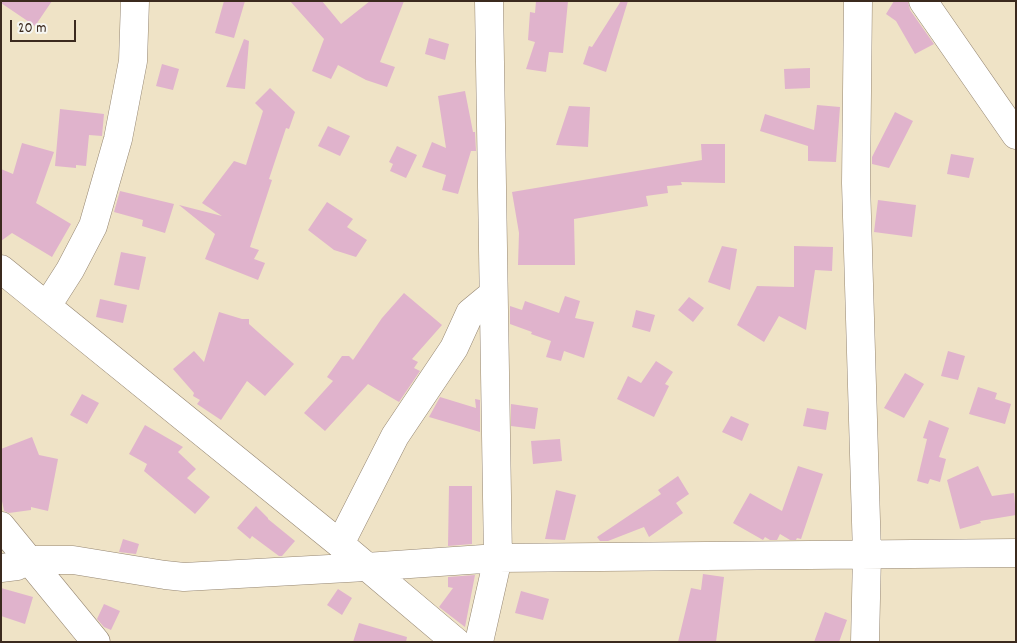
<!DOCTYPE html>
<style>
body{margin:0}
#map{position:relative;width:1017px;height:643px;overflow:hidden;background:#efe3c6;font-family:Dekko,sans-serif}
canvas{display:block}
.frame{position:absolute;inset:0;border:2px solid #3b2a1e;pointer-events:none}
.scale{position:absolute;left:10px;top:20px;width:66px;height:22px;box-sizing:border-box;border:2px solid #3b2a1e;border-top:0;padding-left:6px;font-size:15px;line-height:18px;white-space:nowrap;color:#3b2a1e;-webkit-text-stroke:4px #f6f6f2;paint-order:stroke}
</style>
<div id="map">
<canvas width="1017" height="643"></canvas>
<div class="frame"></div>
<div class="scale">20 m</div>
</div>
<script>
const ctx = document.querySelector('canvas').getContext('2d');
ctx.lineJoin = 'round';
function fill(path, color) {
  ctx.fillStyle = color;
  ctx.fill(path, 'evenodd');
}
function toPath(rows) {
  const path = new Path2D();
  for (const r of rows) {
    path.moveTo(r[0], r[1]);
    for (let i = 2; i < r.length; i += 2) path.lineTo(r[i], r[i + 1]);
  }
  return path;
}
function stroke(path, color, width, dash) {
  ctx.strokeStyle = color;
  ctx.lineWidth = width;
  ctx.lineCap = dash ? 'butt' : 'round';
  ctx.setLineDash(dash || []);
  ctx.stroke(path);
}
const building = toPath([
 [1,1,52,1,35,26,1,3],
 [224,1,245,1,234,38,215,33],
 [290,1,322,1,341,24,370,1,404,1,380,62,395,67,387,87,366,80,338,65,331,79,312,71,324,39],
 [536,1,568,1,563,53,549,52,546,72,526,69,535,42,528,40,530,12,535,13],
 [621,1,628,1,606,72,583,64,589,46,592,47],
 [894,1,908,1,910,10,934,44,915,54,896,21,886,14],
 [429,38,449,44,445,60,425,54],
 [244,39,249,41,245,89,226,87],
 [162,64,179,69,173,90,156,86],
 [810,68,810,88,785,89,784,69],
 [270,88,295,112,289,129,286,128,269,179,272,180,250,247,259,250,254,259,265,263,258,280,205,259,215,234,179,205,222,216,202,203,234,161,246,165,263,111,255,103],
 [465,91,473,132,475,132,476,151,471,151,458,194,442,190,446,175,422,167,432,142,446,148,438,96],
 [817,105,840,107,836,162,808,161,808,146,760,131,765,114,814,130],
 [569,106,590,107,588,147,556,145],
 [60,109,104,114,102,136,89,135,86,166,76,165,76,168,55,166],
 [895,112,913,121,889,168,872,164,872,157],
 [328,126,350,136,340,156,318,146],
 [22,143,54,152,36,203,71,224,52,257,12,233,1,241,1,169,13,174],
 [701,144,725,144,725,183,681,182,682,185,667,186,668,193,646,196,648,206,574,219,575,265,518,265,519,233,512,192,702,160],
 [397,146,417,155,406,178,390,171,393,164,389,162],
 [951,154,974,158,969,178,947,174],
 [120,191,174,204,165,233,142,226,143,220,114,212],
 [878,200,916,205,912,237,874,232],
 [327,202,353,219,347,227,367,240,356,257,334,250,308,230],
 [722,246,737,249,730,290,708,282],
 [794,246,833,247,832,271,815,270,806,330,779,316,764,342,737,325,757,286,794,287],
 [121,252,146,257,139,290,114,285],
 [404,293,442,325,412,359,418,362,414,368,420,371,399,402,368,384,325,431,304,413,333,381,327,377,342,356,349,356,353,360,382,318],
 [565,296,580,301,575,318,594,322,584,358,564,351,561,361,546,357,551,341,531,334,532,332,510,324,510,306,522,310,525,301,559,313],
 [689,297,704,308,693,322,678,310],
 [100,299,127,305,123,323,96,317],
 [636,310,655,315,650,332,632,327],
 [219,312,242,319,249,319,249,324,294,364,265,396,247,381,221,420,197,404,200,400,193,396,194,393,173,369,194,351,204,362],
 [948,351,965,356,958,380,941,376],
 [656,361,673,372,665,384,669,386,654,417,617,399,628,376,641,383],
 [905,373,924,384,904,418,884,408],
 [978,387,997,393,995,399,1011,404,1005,424,969,414],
 [82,394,99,403,87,424,70,415],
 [440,397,476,408,475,399,480,400,480,432,429,417],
 [511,404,538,408,535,429,511,426],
 [807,408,829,412,826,430,803,426],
 [731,416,749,424,742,441,722,432],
 [929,420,949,428,939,457,946,459,940,482,930,479,928,484,917,481,927,439,923,438],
 [145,425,183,447,178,452,196,469,187,478,210,497,195,514,144,471,147,464,129,454],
 [32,437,39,455,58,459,48,511,31,507,31,510,9,513,4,511,1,496,1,449],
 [560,439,562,461,533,464,531,441],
 [798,466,823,474,801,539,797,538,796,540,790,540,780,534,777,540,770,540,765,537,763,540,733,523,750,493,782,511],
 [978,466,992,496,1014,493,1016,515,980,521,981,523,960,529,947,480],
 [678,476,689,494,676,503,683,513,649,537,644,527,608,541,600,541,597,537,661,494,658,490],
 [449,486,472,486,472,544,448,546],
 [556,490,576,495,565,540,545,539],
 [256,506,268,518,268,519,295,541,282,556,279,556,252,536,250,539,237,528],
 [123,539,139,544,136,554,119,552],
 [703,574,724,577,716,642,678,642,691,588,701,590],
 [475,575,465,627,439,607,453,588,448,587,448,577],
 [1,588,33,597,25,624,1,616],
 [338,589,352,598,342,615,327,605],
 [521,591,549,599,543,620,515,613],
 [104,604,120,611,111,630,104,627,97,619],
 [825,612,847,620,839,642,814,642],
 [359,623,407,637,406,642,353,642]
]);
const minor = toPath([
 [858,1,856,183,867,555,865,642],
 [923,1,1016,135],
 [1,269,340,544,456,642],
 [47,306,70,270,93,226,118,139,133,61,135,1],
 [1,526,96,642],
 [340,544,395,436,454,348,470,313,493,294],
 [1,568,17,566,29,560,73,560,165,575,184,577,366,567,498,558,489,1],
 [479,642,498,558,1016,553]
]);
fill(building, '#e0b3cc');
stroke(minor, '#958672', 29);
stroke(minor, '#fff', 28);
</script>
